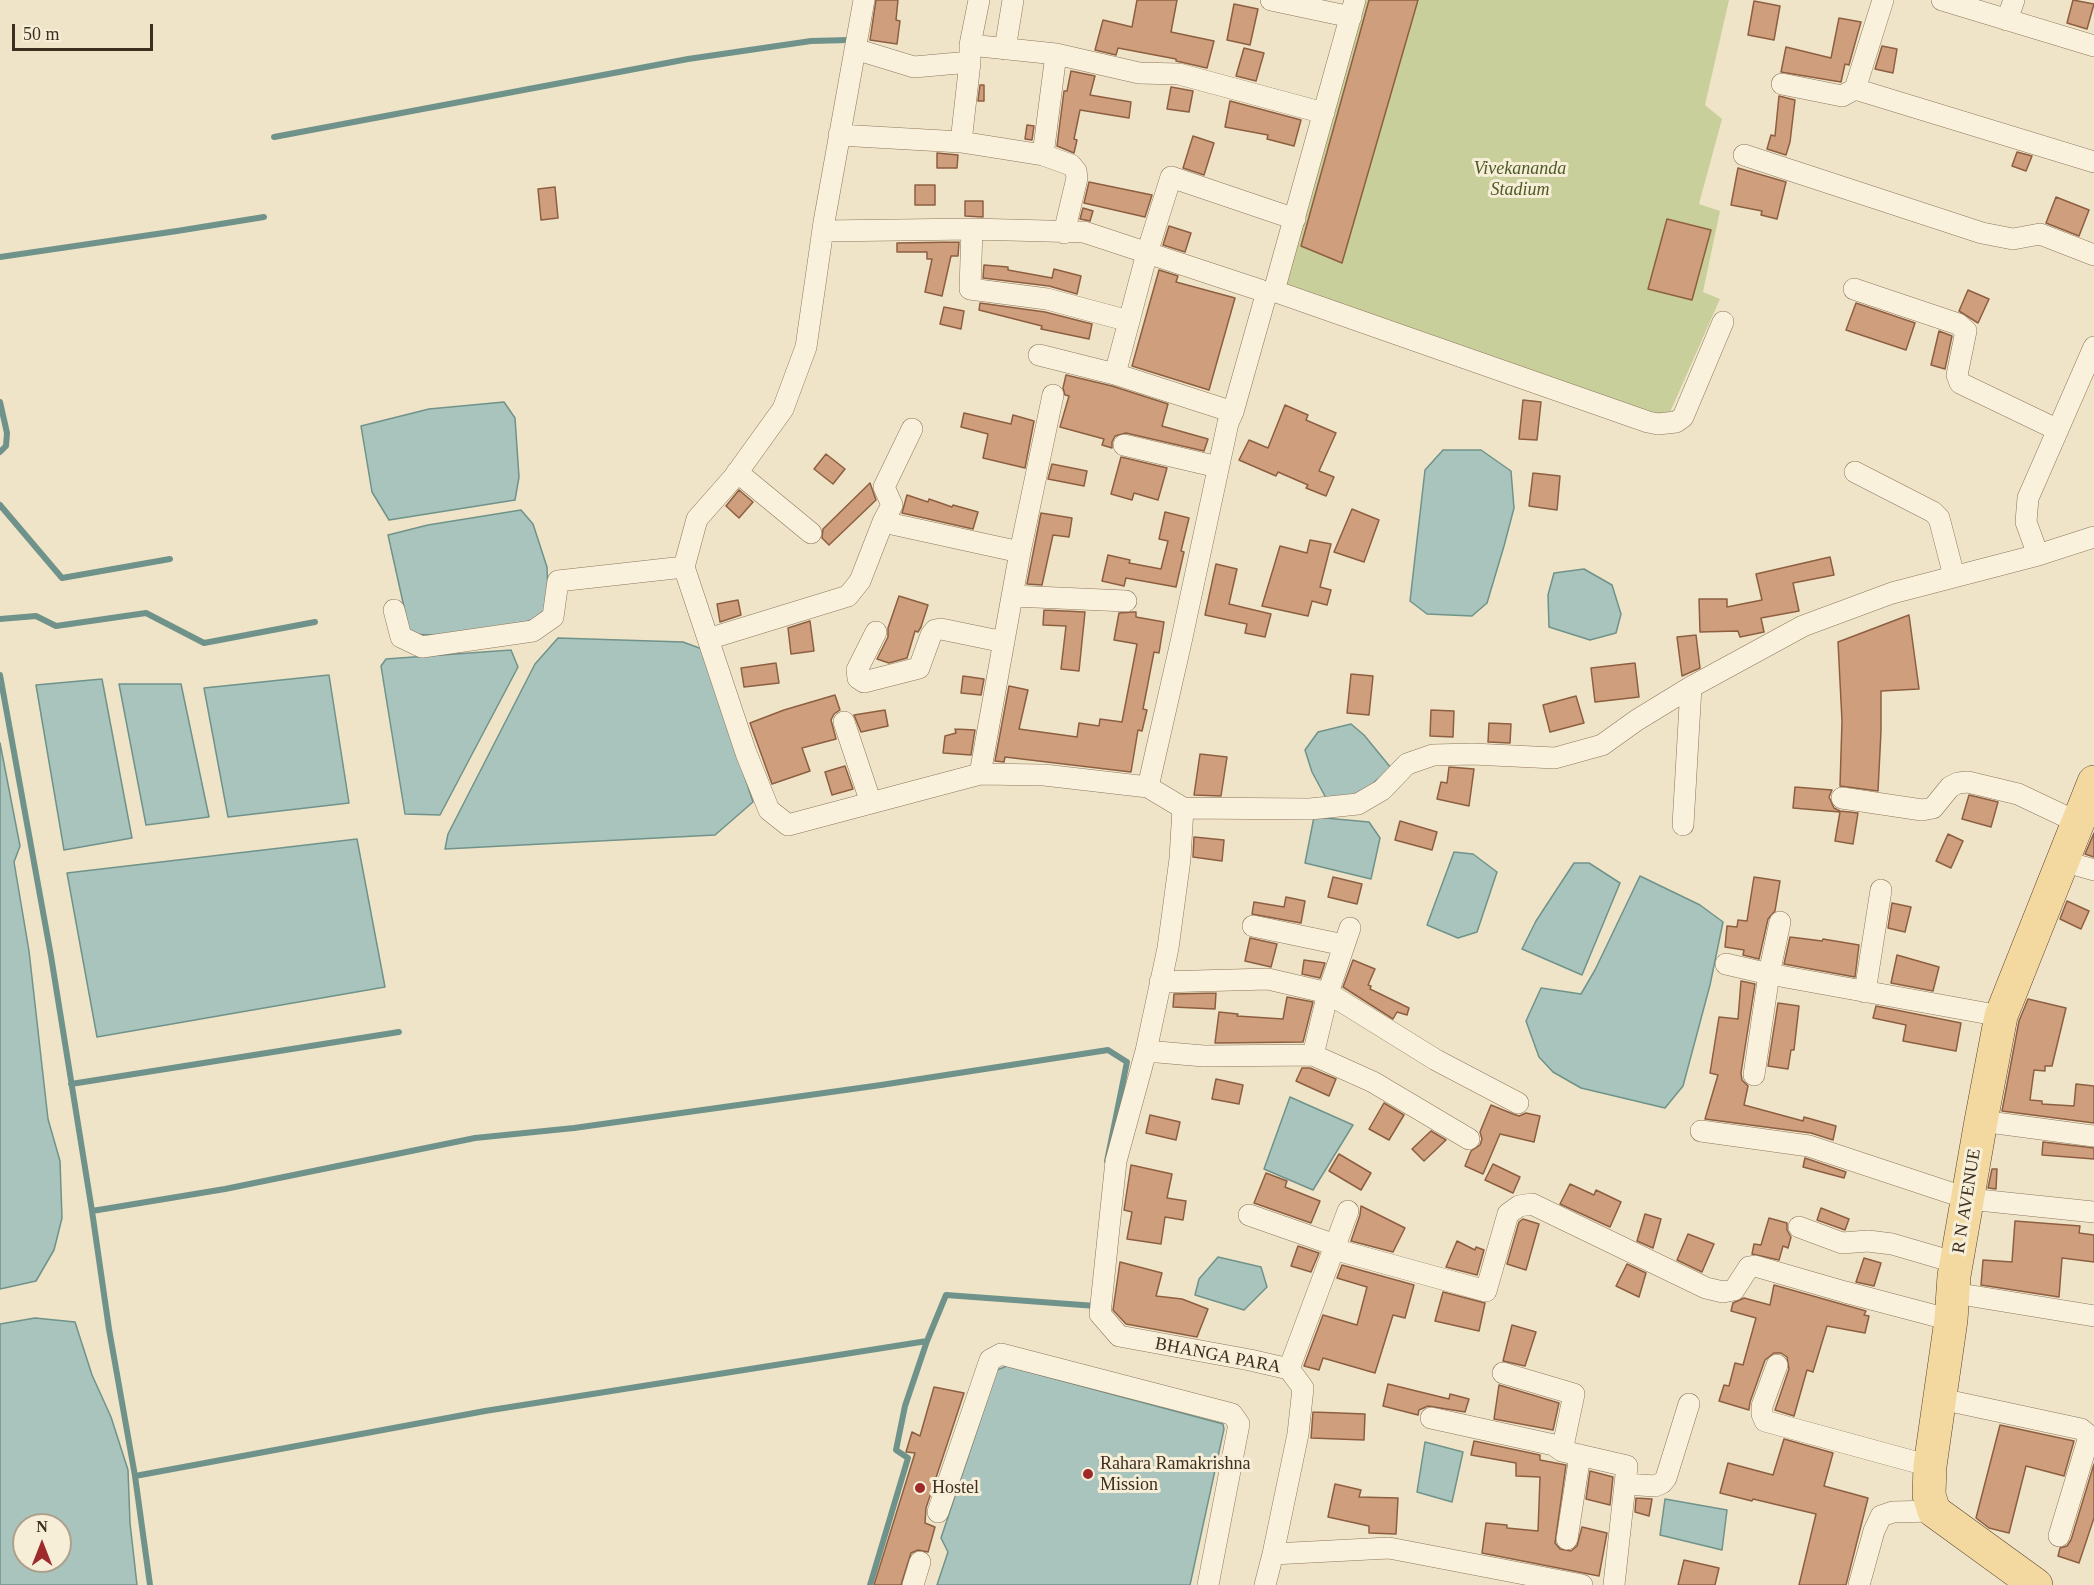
<!DOCTYPE html>
<style>
body{margin:0}
#map{position:relative;width:2094px;height:1585px;overflow:hidden;background:#f0e4c8;font-family:Georgia,serif}
canvas{display:block}
.north{position:absolute;left:12px;top:1513px;width:60px;height:60px;box-sizing:border-box;background:#f7eed8;border:2px solid #ada18e;border-radius:50%;rotate:0deg;font-size:16px;font-weight:700;line-height:24px;text-align:center;color:#3d2e20}
.north::after{content:'';display:block;margin:auto;width:21px;height:27px;background:#9e2a2b;clip-path:polygon(50% 0,100% 100%,50% 72%,0 100%)}
.scale{position:absolute;left:12px;top:24px;width:141px;height:27px;box-sizing:border-box;border:3px solid #3d2e20;border-top:0;padding-left:8px;font-size:18px;line-height:21px;white-space:nowrap;color:#3d2e20;-webkit-text-stroke:4px #f7eed8;paint-order:stroke}
</style>
<div id="map">
<canvas width="2094" height="1585"></canvas>
<div class="north">N</div>
<div class="scale">50 m</div>
</div>
<script>
const ctx = document.querySelector('canvas').getContext('2d');
ctx.lineJoin = 'round';
function fill(path, color) {
  ctx.fillStyle = color;
  ctx.fill(path, 'evenodd');
}
function toPath(rows) {
  const path = new Path2D();
  for (const r of rows) {
    path.moveTo(r[0], r[1]);
    for (let i = 2; i < r.length; i += 2) path.lineTo(r[i], r[i + 1]);
  }
  return path;
}
function stroke(path, color, width, dash) {
  ctx.strokeStyle = color;
  ctx.lineWidth = width;
  ctx.lineCap = dash ? 'butt' : 'round';
  ctx.setLineDash(dash || []);
  ctx.stroke(path);
}
function write(font, color, halo, rows, align = 'center') {
  ctx.font = font + ' Georgia,serif';
  ctx.lineWidth = 6;
  ctx.setLineDash([]);
  ctx.textBaseline = 'middle';
  ctx.strokeStyle = halo;
  ctx.fillStyle = color;
  for (const [text, x, y, turn = 0] of rows) {
    ctx.save();
    ctx.translate(x, y);
    ctx.rotate((+turn || 0) * Math.PI / 180);
    ctx.textAlign = isNaN(turn) ? turn : align;
    if (halo) ctx.strokeText(text, 0, 0);
    ctx.fillText(text, 0, 0);
    ctx.restore();
  }
}
const green = toPath([
 [1362,0,1729,0,1705,105,1722,119,1699,204,1720,211,1703,292,1720,299,1667,419,1280,287]
]);
const water = toPath([
 [504,402,515,418,519,477,515,500,389,520,372,492,361,426,429,409,504,402],
 [1443,450,1481,450,1511,471,1514,508,1504,546,1487,603,1472,616,1427,614,1410,601,1425,470,1443,450],
 [521,510,533,524,547,567,549,617,455,636,410,634,388,535,428,525,521,510],
 [1584,569,1612,585,1621,614,1616,633,1590,640,1549,627,1548,595,1554,573,1584,569],
 [558,638,683,642,702,649,753,802,715,835,445,849,448,834,535,664,558,638],
 [511,650,518,667,440,815,405,814,381,666,386,659,511,650],
 [329,675,349,803,228,817,204,688,329,675],
 [102,679,132,838,64,850,36,685,102,679],
 [119,684,181,684,209,817,146,825,119,684],
 [1351,724,1364,735,1391,768,1358,796,1326,798,1312,772,1305,750,1318,732,1351,724],
 [0,743,20,846,14,862,29,951,48,1119,60,1161,62,1218,54,1250,36,1281,0,1289,0,743],
 [1314,817,1369,822,1380,838,1371,879,1305,863,1314,817],
 [357,839,385,987,97,1037,67,873,357,839],
 [1454,852,1473,854,1497,872,1477,932,1458,938,1427,925,1454,852],
 [1574,863,1589,863,1620,883,1582,975,1522,949,1536,921,1574,863],
 [1640,876,1700,905,1723,922,1710,985,1683,1086,1665,1108,1581,1088,1553,1072,1539,1057,1526,1021,1541,988,1581,994,1595,970,1640,876],
 [1290,1097,1353,1125,1313,1190,1264,1169,1290,1097],
 [1218,1257,1261,1267,1267,1287,1244,1310,1195,1295,1199,1279,1218,1257],
 [35,1318,75,1322,92,1375,111,1417,128,1470,130,1523,137,1585,0,1585,0,1324,35,1318],
 [24,1525,60,1525,60,1561,24,1561,24,1525],
 [1007,1366,1223,1424,1224,1429,1190,1585,937,1585,948,1552,941,1538,997,1370,1007,1366],
 [1425,1442,1463,1452,1452,1502,1417,1492,1425,1442],
 [1665,1499,1727,1510,1722,1550,1660,1535,1665,1499]
]);
const stream = toPath([
 [274,137,688,59,811,41,849,40],
 [0,257,177,231,264,217],
 [0,402,7,433,6,446,0,452],
 [0,505,62,578,170,559],
 [0,619,36,616,56,626,146,613,204,643,315,622],
 [0,675,51,956,92,1211,109,1329,135,1476,150,1585],
 [71,1084,399,1032],
 [92,1211,225,1189,475,1138,574,1128,881,1085,1108,1050,1127,1062,1107,1161],
 [135,1476,485,1411,927,1341],
 [870,1585,908,1458,896,1450,905,1406,927,1341,946,1295,1096,1306]
]);
const building = toPath([
 [876,0,898,0,896,20,900,21,897,44,870,40,876,0],
 [1137,0,1177,0,1171,32,1214,41,1207,68,1176,61,1176,59,1118,48,1116,55,1095,50,1103,20,1132,27,1137,0],
 [1369,0,1418,0,1342,263,1301,246,1369,0],
 [2073,0,2094,4,2087,29,2067,23,2073,0],
 [1754,1,1780,6,1774,40,1748,35,1754,1],
 [1234,4,1258,9,1250,45,1227,40,1234,4],
 [1839,18,1861,22,1849,65,1845,64,1841,82,1781,72,1786,47,1831,58,1839,18],
 [1882,46,1897,49,1893,73,1875,69,1882,46],
 [1244,48,1264,53,1256,81,1236,76,1244,48],
 [1071,71,1095,76,1090,95,1131,102,1129,118,1080,110,1074,139,1077,140,1074,153,1057,146,1064,91,1067,91,1071,71],
 [980,85,984,85,984,101,978,101,980,85],
 [1171,87,1193,91,1189,112,1167,109,1171,87],
 [1779,96,1795,100,1790,142,1786,155,1767,149,1771,135,1775,136,1779,96],
 [1230,101,1301,120,1294,146,1267,139,1268,135,1225,127,1230,101],
 [1027,125,1034,126,1032,140,1025,139,1027,125],
 [1193,136,1214,143,1204,175,1183,168,1193,136],
 [2017,152,2032,156,2026,171,2012,166,2017,152],
 [937,153,958,155,957,168,937,168,937,153],
 [1738,168,1786,182,1777,219,1761,215,1762,211,1731,205,1738,168],
 [1089,182,1152,195,1145,217,1084,203,1089,182],
 [915,185,935,185,935,205,915,205,915,185],
 [555,187,558,218,541,220,538,189,555,187],
 [2056,197,2089,210,2079,236,2046,223,2056,197],
 [965,201,983,201,983,217,965,216,965,201],
 [1083,208,1093,211,1090,221,1080,219,1083,208],
 [1667,219,1711,230,1692,300,1648,289,1667,219],
 [1169,226,1191,233,1185,252,1163,245,1169,226],
 [959,242,958,256,951,256,942,296,925,292,932,259,927,259,927,252,897,252,897,243,959,242],
 [984,265,1008,267,1008,270,1052,278,1054,269,1081,276,1077,294,1049,286,983,278,984,265],
 [1159,270,1178,276,1176,282,1235,298,1209,390,1132,366,1159,270],
 [1968,290,1989,299,1978,323,1959,311,1968,290],
 [980,303,1045,312,1092,324,1089,339,1041,329,1042,326,979,310,980,303],
 [1856,303,1915,323,1906,350,1846,330,1856,303],
 [944,307,964,311,961,329,940,324,944,307],
 [1939,331,1952,336,1945,369,1931,365,1939,331],
 [1066,375,1112,386,1168,404,1162,426,1208,439,1204,451,1126,433,1115,436,1112,442,1112,448,1102,445,1104,439,1060,427,1069,396,1065,395,1063,388,1066,375],
 [1523,400,1541,402,1537,440,1519,439,1523,400],
 [1285,405,1308,415,1306,420,1336,433,1319,471,1334,477,1326,496,1306,488,1308,485,1278,472,1276,476,1239,460,1249,440,1268,448,1285,405],
 [964,413,1011,424,1013,415,1034,421,1025,468,983,458,988,434,961,427,964,413],
 [826,454,845,469,833,484,814,469,826,454],
 [1121,457,1167,468,1158,500,1134,493,1132,500,1111,494,1121,457],
 [1052,464,1087,471,1084,486,1048,479,1052,464],
 [1533,473,1560,476,1557,510,1529,506,1533,473],
 [870,483,876,500,829,545,822,538,823,529,870,483],
 [739,490,753,502,739,518,726,506,739,490],
 [907,495,928,502,929,499,952,507,953,505,978,512,973,529,902,513,907,495],
 [1352,509,1379,520,1364,562,1334,552,1352,509],
 [1165,512,1189,518,1181,551,1184,552,1176,587,1126,578,1124,586,1102,581,1108,555,1130,560,1129,563,1161,569,1168,541,1159,539,1165,512],
 [1041,513,1072,518,1069,537,1053,535,1042,585,1027,584,1041,513],
 [1310,540,1331,544,1320,587,1331,590,1327,605,1312,601,1308,616,1262,606,1280,546,1307,553,1310,540],
 [1830,557,1834,575,1793,583,1799,611,1761,618,1764,632,1740,637,1738,631,1700,632,1699,599,1727,599,1727,607,1762,600,1756,574,1830,557],
 [1216,564,1237,569,1229,604,1271,614,1265,637,1245,633,1247,624,1205,615,1216,564],
 [899,596,928,605,921,627,918,632,915,631,907,658,889,663,877,659,888,637,888,628,899,596],
 [738,600,741,615,720,622,717,604,738,600],
 [1044,610,1085,612,1079,671,1061,669,1066,626,1043,625,1044,610],
 [1133,612,1136,612,1136,617,1164,622,1159,653,1154,652,1143,709,1147,710,1142,731,1138,730,1131,772,1005,757,1004,762,995,761,1009,686,1028,690,1019,729,1077,737,1079,723,1099,726,1100,719,1122,722,1137,644,1114,640,1119,613,1133,612],
 [1909,615,1919,689,1881,691,1881,731,1878,791,1840,786,1842,721,1838,642,1909,615],
 [810,621,814,651,791,654,788,628,810,621],
 [1696,635,1700,668,1682,676,1677,637,1696,635],
 [776,663,779,683,744,687,741,668,776,663],
 [1635,663,1639,697,1595,702,1591,668,1635,663],
 [1351,674,1373,676,1369,715,1347,713,1351,674],
 [963,676,984,679,981,695,961,693,963,676],
 [835,695,840,710,834,714,831,720,836,739,802,748,810,771,772,784,750,723,784,710,835,695],
 [1576,696,1584,723,1550,732,1543,705,1576,696],
 [885,710,888,726,861,732,854,715,885,710],
 [1431,710,1454,711,1453,737,1430,736,1431,710],
 [1489,723,1511,724,1510,743,1488,742,1489,723],
 [955,729,975,730,971,755,943,753,945,736,956,733,955,729],
 [1200,754,1227,757,1221,796,1194,795,1200,754],
 [845,766,853,789,832,795,825,772,845,766],
 [1449,767,1474,769,1469,806,1437,799,1441,782,1447,783,1449,767],
 [1795,787,1832,790,1829,797,1834,808,1840,811,1858,813,1853,844,1835,841,1840,812,1793,808,1795,787],
 [1969,795,1998,802,1991,827,1962,819,1969,795],
 [1400,821,1437,832,1432,850,1395,840,1400,821],
 [2094,833,2094,857,2085,854,2094,833],
 [1948,834,1963,841,1951,868,1936,861,1948,834],
 [1194,837,1224,840,1222,861,1193,857,1194,837],
 [1333,877,1362,884,1357,904,1328,897,1333,877],
 [1754,877,1780,881,1775,911,1768,919,1759,959,1743,955,1744,950,1725,947,1727,926,1737,927,1738,920,1747,921,1754,877],
 [1286,897,1305,901,1301,923,1252,914,1254,902,1284,907,1286,897],
 [2067,901,2089,911,2081,929,2060,919,2067,901],
 [1892,903,1911,907,1905,932,1888,928,1892,903],
 [1790,937,1822,941,1823,939,1859,945,1855,977,1784,964,1790,937],
 [1250,938,1277,944,1271,967,1245,961,1250,938],
 [1897,955,1939,967,1933,991,1891,983,1897,955],
 [1304,960,1325,963,1320,978,1302,974,1304,960],
 [1353,960,1375,969,1368,985,1371,986,1370,989,1409,1008,1407,1015,1397,1012,1393,1019,1343,987,1353,960],
 [1741,981,1755,984,1741,1073,1742,1080,1748,1086,1744,1105,1803,1121,1804,1117,1836,1126,1833,1140,1811,1133,1705,1119,1718,1075,1710,1073,1719,1017,1738,1019,1741,981],
 [1216,993,1215,1009,1173,1007,1174,994,1216,993],
 [1287,997,1313,1002,1303,1042,1215,1043,1219,1012,1238,1014,1237,1016,1283,1019,1287,997],
 [2028,999,2066,1008,2052,1066,2045,1066,2045,1071,2034,1070,2030,1100,2042,1101,2042,1104,2074,1106,2076,1084,2094,1086,2094,1123,2002,1111,2019,1021,2028,999],
 [1778,1003,1799,1006,1794,1050,1791,1050,1788,1069,1768,1066,1778,1003],
 [1876,1006,1961,1023,1956,1051,1903,1041,1906,1025,1873,1018,1876,1006],
 [1302,1068,1310,1068,1336,1079,1329,1096,1296,1081,1302,1068],
 [1216,1079,1243,1085,1239,1104,1212,1099,1216,1079],
 [1384,1103,1404,1115,1389,1140,1369,1129,1384,1103],
 [1491,1105,1513,1114,1519,1116,1526,1113,1540,1116,1534,1142,1500,1134,1483,1174,1465,1166,1471,1151,1480,1145,1482,1139,1480,1132,1491,1105],
 [1150,1115,1180,1122,1176,1140,1146,1133,1150,1115],
 [1431,1131,1446,1140,1424,1161,1412,1149,1431,1131],
 [2043,1142,2094,1148,2094,1159,2042,1155,2043,1142],
 [1339,1154,1371,1173,1361,1190,1329,1171,1339,1154],
 [1805,1158,1846,1172,1844,1178,1803,1167,1805,1158],
 [1493,1164,1520,1177,1513,1193,1485,1180,1493,1164],
 [1131,1165,1172,1174,1167,1198,1186,1201,1183,1220,1165,1217,1161,1244,1127,1239,1132,1212,1124,1210,1131,1165],
 [1992,1169,1997,1169,1996,1189,1988,1188,1992,1169],
 [1266,1173,1287,1181,1285,1187,1320,1201,1311,1223,1254,1203,1266,1173],
 [1570,1184,1594,1195,1596,1190,1621,1202,1610,1227,1560,1204,1570,1184],
 [1361,1206,1405,1228,1393,1252,1351,1241,1360,1215,1361,1206],
 [1821,1208,1849,1219,1845,1230,1817,1220,1821,1208],
 [1645,1214,1661,1219,1653,1248,1637,1241,1645,1214],
 [1769,1218,1787,1223,1787,1230,1791,1237,1788,1248,1783,1246,1779,1260,1752,1254,1754,1244,1761,1245,1769,1218],
 [1523,1219,1539,1224,1526,1270,1507,1264,1519,1222,1523,1219],
 [2015,1221,2080,1226,2079,1233,2094,1235,2094,1262,2062,1258,2059,1297,1981,1285,1983,1260,2012,1262,2015,1221],
 [1688,1234,1714,1244,1702,1272,1677,1260,1688,1234],
 [1457,1241,1475,1250,1476,1247,1484,1250,1477,1275,1446,1267,1457,1241],
 [1298,1246,1319,1253,1311,1272,1291,1266,1298,1246],
 [1864,1258,1881,1263,1874,1286,1856,1282,1864,1258],
 [1120,1262,1162,1273,1156,1296,1182,1299,1208,1309,1197,1337,1126,1324,1113,1310,1120,1262],
 [1627,1264,1646,1273,1639,1297,1616,1286,1627,1264],
 [1342,1265,1414,1285,1405,1318,1393,1315,1375,1373,1323,1358,1319,1370,1304,1366,1323,1315,1357,1325,1367,1287,1337,1278,1342,1265],
 [1774,1285,1866,1311,1864,1315,1869,1316,1865,1333,1827,1326,1813,1372,1807,1370,1794,1416,1775,1410,1789,1369,1787,1357,1781,1353,1774,1353,1765,1360,1750,1402,1749,1410,1719,1401,1724,1385,1729,1386,1735,1363,1743,1365,1756,1318,1731,1311,1733,1303,1744,1298,1770,1305,1774,1285],
 [1443,1292,1485,1303,1479,1331,1435,1321,1443,1292],
 [1512,1325,1536,1332,1525,1366,1503,1361,1512,1325],
 [1388,1384,1449,1399,1450,1394,1469,1399,1465,1412,1428,1406,1419,1410,1418,1415,1383,1406,1388,1384],
 [1499,1385,1559,1403,1553,1430,1494,1419,1499,1385],
 [934,1387,964,1393,926,1508,925,1523,935,1527,928,1552,918,1550,911,1553,901,1585,874,1585,915,1453,906,1452,912,1432,920,1436,934,1387],
 [1313,1412,1365,1414,1364,1440,1311,1438,1313,1412],
 [2000,1425,2074,1441,2064,1476,2026,1466,2009,1533,1989,1528,1976,1518,2000,1425],
 [1784,1439,1833,1453,1824,1486,1868,1498,1846,1585,1799,1585,1816,1514,1753,1499,1752,1501,1720,1493,1728,1463,1773,1475,1784,1439],
 [1474,1441,1540,1455,1540,1460,1566,1465,1555,1543,1560,1549,1571,1551,1577,1546,1582,1527,1607,1533,1599,1576,1482,1553,1486,1523,1507,1525,1507,1528,1538,1531,1540,1477,1516,1476,1516,1463,1471,1455,1474,1441],
 [2094,1464,2094,1518,2079,1563,2058,1556,2060,1548,2067,1546,2071,1540,2094,1464],
 [1590,1471,1613,1477,1610,1505,1586,1499,1590,1471],
 [1335,1484,1361,1490,1359,1497,1398,1498,1396,1534,1369,1533,1369,1526,1328,1517,1335,1484],
 [1636,1498,1652,1499,1649,1516,1635,1512,1636,1498],
 [1684,1560,1719,1568,1715,1585,1678,1585,1684,1560]
]);
const minor = toPath([
 [864,0,824,222,806,347,783,409,734,477,697,519,684,567,746,753,769,810,788,825,980,774,1044,775,1148,787],
 [1271,0,1351,17],
 [1355,0,1274,291,1266,295,1233,412,1228,423,1181,642,1148,787,1183,808,1180,859,1168,948,1146,1051,1116,1161,1100,1314,1119,1336,1250,1360,1289,1369,1303,1388,1298,1434,1273,1554,1389,1548,1582,1585],
 [1942,0,2094,46],
 [2007,20,2014,0],
 [970,45,1056,54,1139,73,1179,74,1324,113],
 [855,49,914,67,970,62,970,45,979,0],
 [1005,49,1013,0],
 [1782,84,1842,96,1855,89,1883,0],
 [1855,89,2094,162],
 [839,135,961,142,1043,155,1071,165,1076,171,1077,178,1064,233],
 [961,142,970,62],
 [1043,155,1056,54],
 [1744,155,1982,233,2013,239,2040,234,2094,255],
 [972,229,1084,232,1260,290,1266,295],
 [823,231,972,229,970,289,1047,299,1129,321],
 [1854,289,1958,324,1966,331,1957,375,1960,383,2058,430],
 [1274,291,1648,422,1658,424,1676,422,1683,417,1723,322],
 [1039,355,1115,374,1233,412],
 [1115,374,1147,253,1171,177,1295,219],
 [1124,445,1218,467],
 [737,472,811,533],
 [1855,472,1933,512,1939,518,1954,576],
 [883,522,892,505,884,487,912,429],
 [2038,555,2026,522,2028,498,2094,347],
 [1013,596,1126,601],
 [394,610,401,637,422,647,533,631,553,617,558,581,684,567],
 [876,632,857,670,858,678,864,682,919,668,931,635,935,630,941,629,1004,642],
 [708,639,848,596,860,581,883,522,1020,552],
 [844,722,871,803],
 [980,774,1020,552,1053,395],
 [1842,798,1922,810,1933,808,1950,787,1958,783,1968,782,2018,794,2077,822],
 [1183,808,1310,809,1358,804,1382,790,1407,764,1433,755,1472,754,1555,758,1602,745,1637,720,1691,687,1803,626,1892,593,2038,555,2094,537],
 [1683,825,1691,687],
 [2062,861,2094,870],
 [1253,926,1344,945],
 [1726,964,1769,974,2001,1016],
 [1160,982,1268,979,1328,993,1436,1060,1518,1103],
 [1865,992,1881,890],
 [1146,1051,1204,1056,1313,1055,1373,1082,1469,1139],
 [1313,1055,1328,993,1350,928],
 [1754,1075,1769,974,1780,922],
 [1981,1121,2094,1136],
 [1701,1131,1809,1146,1969,1199,2094,1212],
 [1249,1215,1335,1245],
 [1799,1227,1842,1243,1868,1241,1892,1244,1957,1263],
 [1333,1249,1486,1291,1508,1214,1519,1206,1532,1204,1706,1288,1723,1292,1734,1290,1749,1267,1755,1266,1845,1292,1951,1320],
 [1954,1293,2094,1316],
 [1777,1365,1762,1406,1762,1414,1765,1421,1930,1466],
 [1289,1369,1348,1211],
 [1503,1373,1574,1394,1562,1451],
 [1941,1399,2081,1429,2087,1434,2088,1440,2059,1536],
 [1431,1418,1554,1445,1562,1451,1627,1466,1614,1585],
 [1625,1484,1655,1486,1662,1483,1666,1478,1689,1404],
 [938,1512,990,1360,1001,1354,1232,1414,1239,1424,1208,1585],
 [1567,1539,1580,1455],
 [913,1585,920,1562],
 [1265,1585,1273,1554],
 [1859,1585,1874,1531,1881,1516,1893,1512,1934,1511]
]);
const primary = toPath([
 [2036,1585,1934,1511,1929,1495,1930,1466,1951,1320,1954,1276,1981,1121,2001,1016,2094,782]
]);
const markers = [
 [1088,1474,6,"#9e2a2b"],
 [920,1488,6,"#9e2a2b"]
];
const parkNames = [
 ["Vivekananda",1520,169],
 ["Stadium",1520,190]
];
const streetNames = [
 ["R N AVENUE",1967,1201,-81],
 ["BHANGA PARA",1218,1356,11]
];
const poiNames = [
 ["Rahara Ramakrishna",1100,1464],
 ["Mission",1100,1485],
 ["Hostel",932,1488]
];
fill(green, '#c9cf9b');
fill(water, '#a9c4bc');
stroke(water, '#6f938a', 1.5);
stroke(stream, '#6f938a', 6);
fill(building, '#cf9f7d');
stroke(building, '#8d5f41', 1.5);
stroke(minor, '#8d765c', 22);
stroke(primary, '#5b4430', 34);
stroke(minor, '#faf1dc', 21);
stroke(primary, '#f3d9a0', 33);
for (const [x, y, r, color] of markers) {
  const dot = new Path2D();
  dot.arc(x, y, r, 0, 2 * Math.PI);
  ctx.fillStyle = color;
  ctx.fill(dot);
  stroke(dot, '#f7eed8', 2);
}
write('italic 18px', '#4d5a26', '#f7eed8', parkNames);
write('18px', '#3d2e20', '#f7eed8', streetNames);
write('18px', '#3d2e20', '#f7eed8', poiNames, 'left');
</script>
